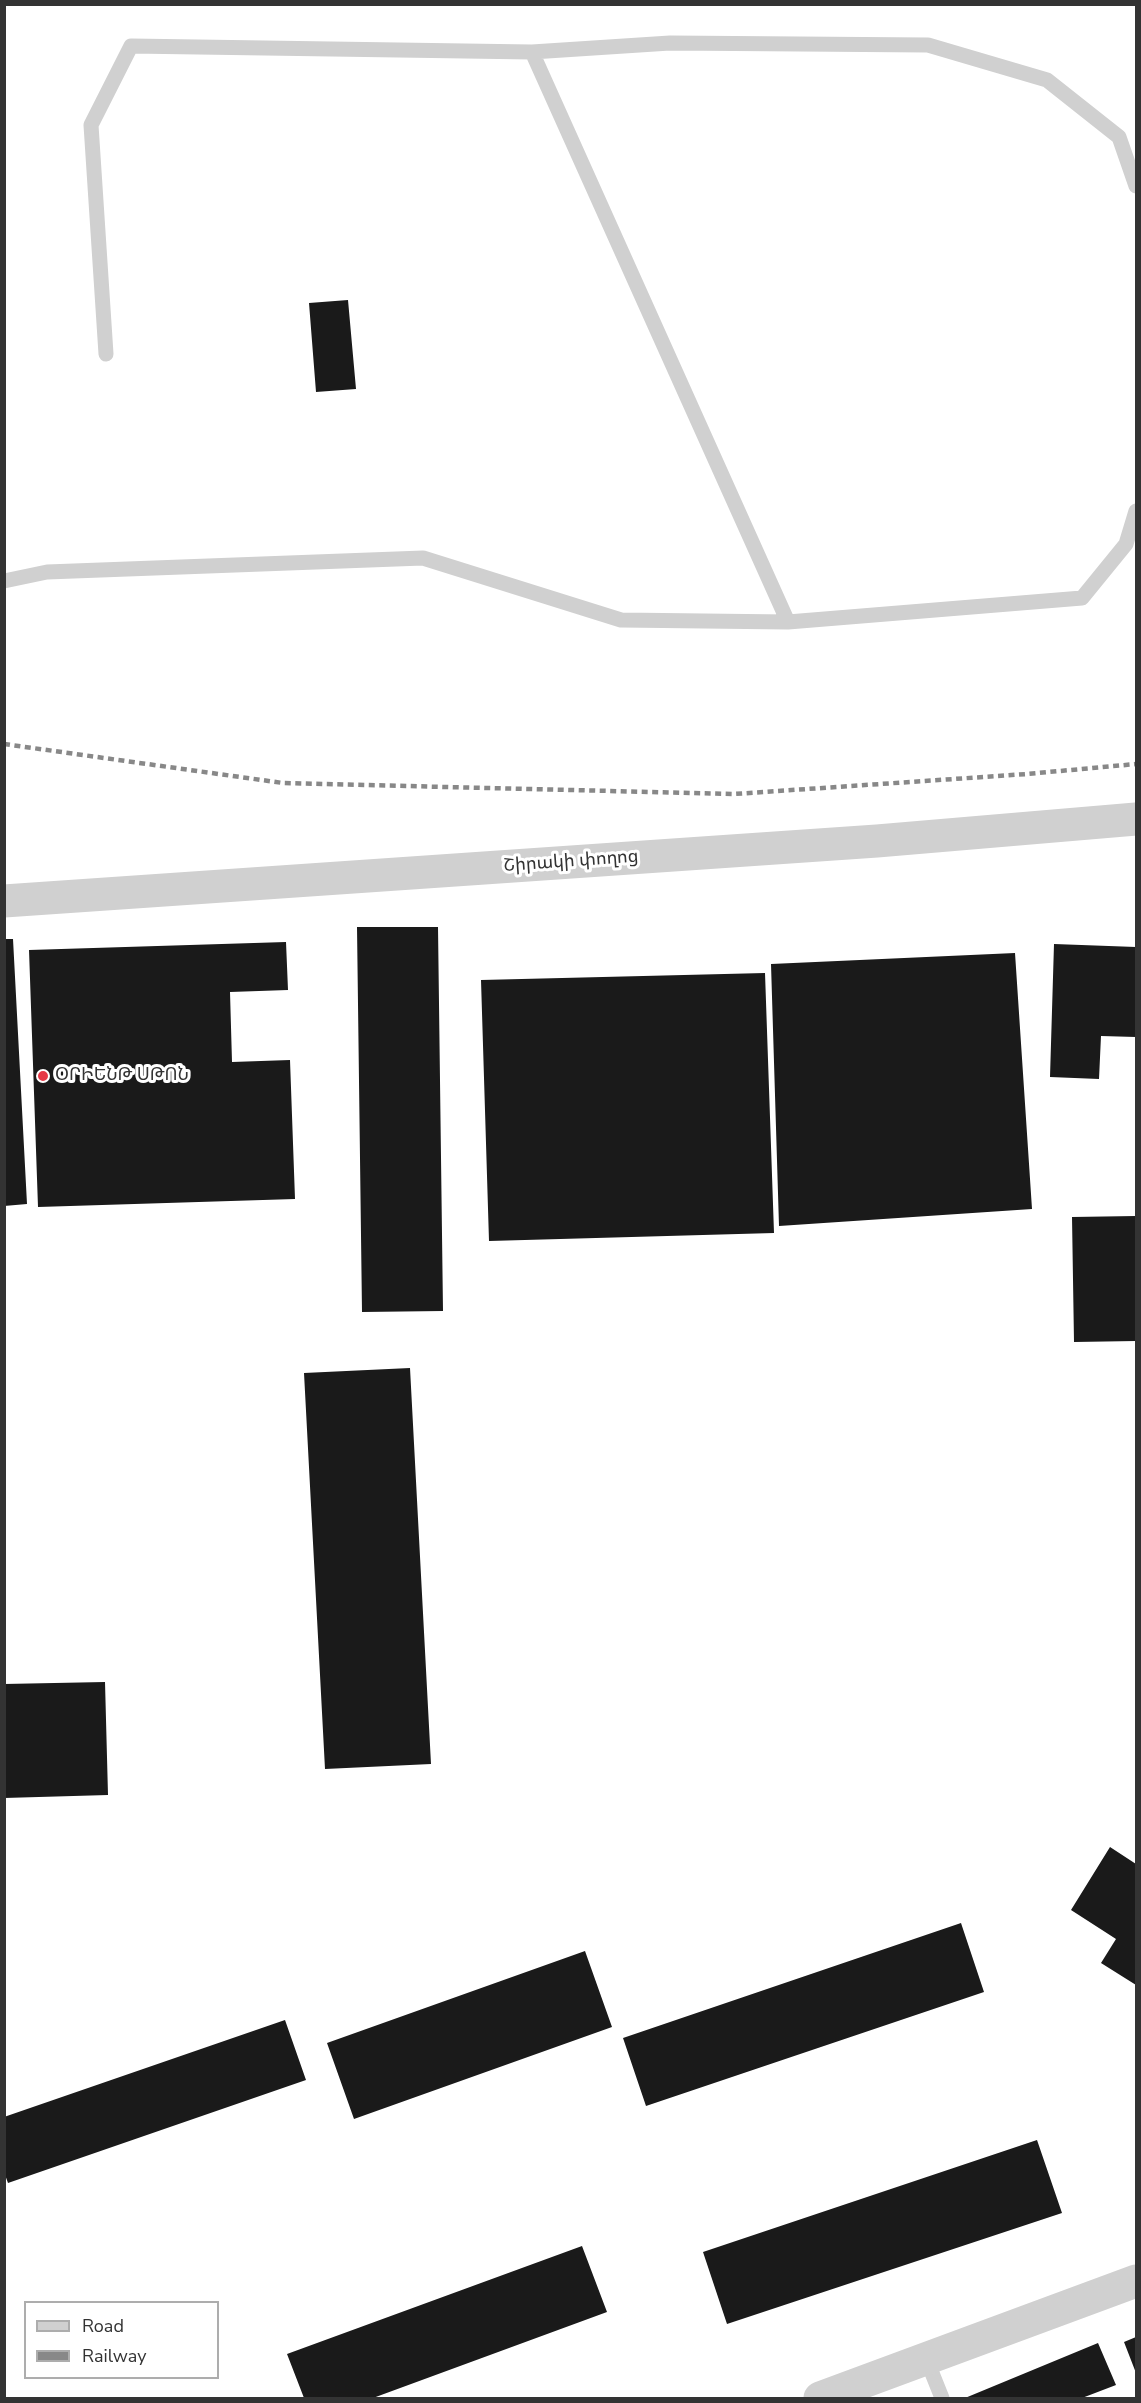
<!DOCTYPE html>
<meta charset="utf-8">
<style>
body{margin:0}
#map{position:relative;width:1141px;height:2403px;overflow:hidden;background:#fff;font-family:"Nunito Sans",sans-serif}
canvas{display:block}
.frame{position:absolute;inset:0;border:6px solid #333;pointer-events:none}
.legend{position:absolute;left:24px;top:2301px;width:195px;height:78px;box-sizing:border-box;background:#fff;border:2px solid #adadad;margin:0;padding:8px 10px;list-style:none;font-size:18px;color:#333}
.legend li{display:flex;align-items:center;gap:12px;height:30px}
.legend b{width:30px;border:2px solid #adadad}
</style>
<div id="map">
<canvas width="1141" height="2403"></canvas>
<div class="frame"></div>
<ul class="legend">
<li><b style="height:8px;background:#d0d0d0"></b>Road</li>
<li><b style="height:8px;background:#888"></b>Railway</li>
</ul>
</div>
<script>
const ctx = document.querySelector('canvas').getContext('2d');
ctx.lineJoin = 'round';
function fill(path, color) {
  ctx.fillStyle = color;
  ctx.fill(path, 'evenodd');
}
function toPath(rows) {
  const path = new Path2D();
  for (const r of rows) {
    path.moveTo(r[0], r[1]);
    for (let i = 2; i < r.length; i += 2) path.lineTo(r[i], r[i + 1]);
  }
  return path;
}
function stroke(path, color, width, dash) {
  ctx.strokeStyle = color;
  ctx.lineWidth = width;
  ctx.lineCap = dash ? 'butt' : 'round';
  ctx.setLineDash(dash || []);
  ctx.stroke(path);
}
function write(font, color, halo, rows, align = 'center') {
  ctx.font = font + ' "Nunito Sans","Noto Sans Armenian",sans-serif';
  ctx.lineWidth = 6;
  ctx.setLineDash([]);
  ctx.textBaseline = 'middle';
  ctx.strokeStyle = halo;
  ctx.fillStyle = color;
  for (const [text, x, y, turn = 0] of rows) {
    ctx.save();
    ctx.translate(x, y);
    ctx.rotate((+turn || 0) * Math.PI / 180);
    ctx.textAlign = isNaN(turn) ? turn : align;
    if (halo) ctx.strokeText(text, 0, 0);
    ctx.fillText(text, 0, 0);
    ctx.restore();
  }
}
const building = toPath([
 [348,300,356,389,316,392,309,303],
 [357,927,438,927,443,1311,362,1312],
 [4,939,13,939,27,1204,4,1206],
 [286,942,288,990,230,992,232,1062,290,1060,295,1199,38,1207,29,950],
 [1054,944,1136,947,1136,1037,1101,1036,1099,1079,1050,1077],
 [1015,953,1032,1209,779,1226,771,964],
 [765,973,774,1233,489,1241,481,980],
 [1136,1216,1136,1341,1074,1342,1072,1217],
 [410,1368,431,1764,325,1769,304,1373],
 [105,1682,108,1795,4,1798,4,1684],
 [1110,1847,1136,1864,1136,1985,1101,1963,1116,1939,1071,1910],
 [961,1923,984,1992,646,2106,623,2038],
 [585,1951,612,2027,354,2119,327,2043],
 [285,2020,306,2080,8,2183,4,2172,4,2117],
 [1037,2140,1062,2213,727,2324,703,2252],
 [582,2246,607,2312,373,2398,304,2398,287,2354],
 [1136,2337,1136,2373,1124,2342],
 [1098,2343,1116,2385,1082,2398,965,2398]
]);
const service = toPath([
 [532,52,788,622],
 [106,354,91,125,131,46,532,52,670,43,928,45,1047,80,1119,137,1136,186],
 [4,581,47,572,423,558,621,620,788,622,1082,598,1126,544,1136,511],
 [926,2358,942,2398]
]);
const tertiary = toPath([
 [4,901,877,841,1136,819],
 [820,2398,1136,2281]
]);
const rail = toPath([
 [4,744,283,783,734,794,1027,774,1136,764]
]);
const markers = [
 [43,1076,6,"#e63946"]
];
const streetNames = [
 ["Շիրակի փողոց",571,862,-4]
];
const poiNames = [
 ["ՕՐԻԵՆԹ ՍԹՈՆ",55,1076]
];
fill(building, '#1a1a1a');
stroke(service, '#d0d0d0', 15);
stroke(tertiary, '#d0d0d0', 33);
stroke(rail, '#888', 4.5, [6, 4.5]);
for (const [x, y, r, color] of markers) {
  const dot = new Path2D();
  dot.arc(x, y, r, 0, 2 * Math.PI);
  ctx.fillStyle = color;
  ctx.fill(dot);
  stroke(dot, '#fff', 2);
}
write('18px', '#333', '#fff', streetNames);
write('18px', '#333', '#fff', poiNames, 'left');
</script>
